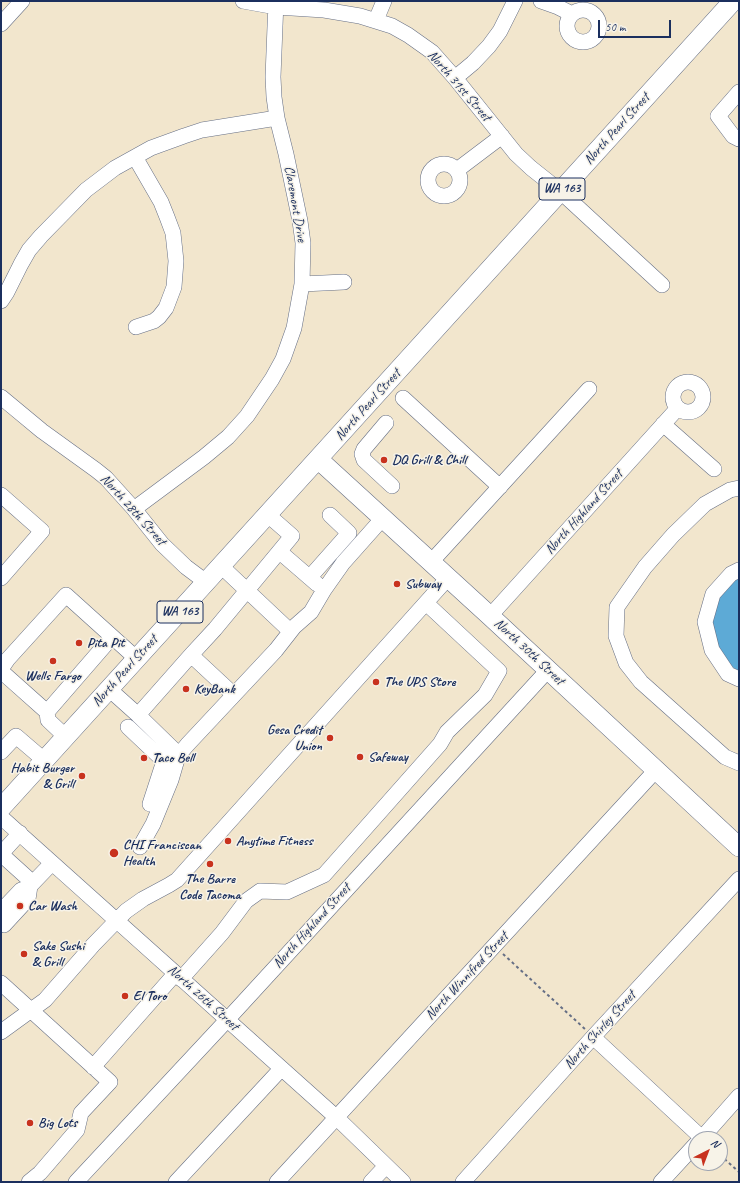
<!DOCTYPE html>
<style>
body{margin:0}
#map{position:relative;width:740px;height:1183px;overflow:hidden;background:#f2e6cd;font-family:Caveat,sans-serif}
canvas{display:block}
.frame{position:absolute;inset:0;border:2px solid #1b2f5e;pointer-events:none}
.north{position:absolute;left:688px;top:1131px;width:40px;height:40px;box-sizing:border-box;background:#f7f3e8;border:1px solid #9fa5b1;border-radius:50%;rotate:42deg;font-size:11px;font-weight:700;line-height:16px;text-align:center;color:#1b2f5e}
.north::after{content:'';display:block;margin:auto;width:14px;height:18px;background:#c8321e;clip-path:polygon(50% 0,100% 100%,50% 72%,0 100%)}
.scale{position:absolute;left:598px;top:20px;width:73px;height:18px;box-sizing:border-box;border:2px solid #1b2f5e;border-top:0;padding-left:5px;font-size:12px;line-height:14px;white-space:nowrap;color:#1b2f5e;-webkit-text-stroke:3px #f7f3e8;paint-order:stroke}
</style>
<div id="map">
<canvas width="740" height="1183"></canvas>
<div class="frame"></div>
<div class="north">N</div>
<div class="scale">50 m</div>
</div>
<script>
const ctx = document.querySelector('canvas').getContext('2d');
ctx.lineJoin = 'round';
function fill(path, color) {
  ctx.fillStyle = color;
  ctx.fill(path, 'evenodd');
}
function toPath(rows) {
  const path = new Path2D();
  for (const r of rows) {
    if (r.length === 3) {
      path.moveTo(r[0] + r[2], r[1]);
      path.arc(r[0], r[1], r[2], 0, 2 * Math.PI);
      continue;
    }
    path.moveTo(r[0], r[1]);
    for (let i = 2; i < r.length; i += 2) path.lineTo(r[i], r[i + 1]);
  }
  return path;
}
function stroke(path, color, width, dash) {
  ctx.strokeStyle = color;
  ctx.lineWidth = width;
  ctx.lineCap = dash ? 'butt' : 'round';
  ctx.setLineDash(dash || []);
  ctx.stroke(path);
}
function write(font, color, halo, rows, align = 'center') {
  ctx.font = font + ' Caveat,sans-serif';
  ctx.lineWidth = 3;
  ctx.setLineDash([]);
  ctx.textBaseline = 'middle';
  ctx.strokeStyle = halo;
  ctx.fillStyle = color;
  for (const [text, x, y, turn = 0] of rows) {
    ctx.save();
    ctx.translate(x, y);
    ctx.rotate((+turn || 0) * Math.PI / 180);
    ctx.textAlign = isNaN(turn) ? turn : align;
    if (halo) ctx.strokeText(text, 0, 0);
    ctx.fillText(text, 0, 0);
    ctx.restore();
  }
}
const water = toPath([
 [739,574,739,673,723,658,714,639,712,619,717,599]
]);
const path = toPath([
 [503,954,585,1029],
 [720,1155,739,1172]
]);
const minor = toPath([
 [243,1,276,7,324,10,360,16,392,26,408,35,432,52,455,78,516,154,531,168,560,191,662,285],
 [541,1,558,7,572,14],
 [583,26,16],
 [376,20,384,1],
 [1,24,22,1],
 [455,78,473,63,489,46,500,31,515,1],
 [739,92,718,116,733,136,739,139],
 [135,157,161,202,167,217,173,233,176,261,174,287,166,308,159,317,154,321,136,327],
 [444,180,16],
 [457,170,502,136],
 [302,284,344,282],
 [1,301,7,292,21,264,29,250,41,236,86,190,115,168,151,148,184,136,202,130,277,118],
 [688,397,15],
 [1,397,42,431,96,470,106,478,134,509,162,544,186,567,206,582],
 [403,398,500,487],
 [386,423,364,449,362,454,364,460,392,486],
 [663,424,714,469],
 [739,488,730,490,705,504,673,535,645,567,617,607,616,636,626,663,641,682,725,757,739,763],
 [1,495,42,531,1,578],
 [134,509,204,457,228,437,247,416,272,379,283,359,294,328,302,284,303,243,300,221,286,154,277,118,274,97,273,77,276,1],
 [280,552,317,584],
 [431,562,589,389],
 [221,566,290,631],
 [739,570,731,574,713,594,705,622,712,650,728,674,739,679],
 [310,577,349,533,330,515],
 [490,616,677,409],
 [191,655,234,695],
 [1,669,8,659,66,595,137,659],
 [1,671,47,712,48,720,66,737],
 [109,689,138,715,191,655,215,629,292,536,268,515],
 [47,712,112,637],
 [138,715,173,749,178,756],
 [128,727,164,761,150,804],
 [1,752,16,736,44,760],
 [1,817,337,1118,403,1182],
 [20,833,1,854,33,883],
 [140,847,153,824,171,780,178,756,187,745,276,650,294,627,311,612,324,590,343,563,383,518],
 [1,911,21,890,30,886,52,863],
 [4,925,28,899,30,886],
 [181,979,222,933,246,901,260,891,287,892,324,875,440,744,447,732,485,695,499,671,426,603],
 [1,983,110,1082,81,1113,77,1130,40,1173,29,1182],
 [1,1032,45,1000,93,945,126,911,143,899,169,885,177,880,448,578],
 [593,1037,702,1138],
 [93,1067,175,974],
 [701,1139,739,1096],
 [76,1182,227,1020,548,670],
 [176,1182,281,1069],
 [277,1182,656,770],
 [371,1182,386,1166],
 [463,1182,593,1037,739,879],
 [661,1182,696,1144]
]);
const major = toPath([
 [318,459,490,616,739,847],
 [1,808,733,1]
]);
const markers = [
 [384,460,4,"#c8321e"],
 [397,584,4,"#c8321e"],
 [79,643,4,"#c8321e"],
 [53,661,4,"#c8321e"],
 [376,682,4,"#c8321e"],
 [186,689,4,"#c8321e"],
 [330,738,4,"#c8321e"],
 [360,757,4,"#c8321e"],
 [144,758,4,"#c8321e"],
 [82,776,4,"#c8321e"],
 [228,841,4,"#c8321e"],
 [114,853,5,"#c8321e"],
 [210,864,4,"#c8321e"],
 [20,906,4,"#c8321e"],
 [24,954,4,"#c8321e"],
 [125,996,4,"#c8321e"],
 [30,1123,4,"#c8321e"]
];
const shields = [
 [562,189,46],
 [180,612,46]
];
const shieldNames = [
 ["WA 163",562,189],
 ["WA 163",180,612]
];
const streetNames = [
 ["North 31st Street",459,86,49],
 ["North Pearl Street",617,129,-48],
 ["Claremont Drive",295,204,80],
 ["North Pearl Street",368,405,-48],
 ["North 28th Street",133,510,48],
 ["North Highland Street",584,512,-48],
 ["North 30th Street",529,652,43],
 ["North Pearl Street",125,671,-48],
 ["North Highland Street",312,926,-48],
 ["North Winnifred Street",467,976,-47],
 ["North 26th Street",203,998,42],
 ["North Shirley Street",600,1030,-48]
];
const poiNames = [
 ["DQ Grill & Chill",392,460],
 ["Subway",405,584],
 ["Pita Pit",87,643],
 ["Wells Fargo",53,676,"center"],
 ["The UPS Store",384,682],
 ["KeyBank",194,689],
 ["Gesa Credit",322,730,"right"],
 ["Union",322,746,"right"],
 ["Safeway",368,757],
 ["Taco Bell",152,758],
 ["Habit Burger",74,768,"right"],
 ["& Grill",74,784,"right"],
 ["Anytime Fitness",236,841],
 ["CHI Franciscan",123,845],
 ["Health",123,861],
 ["The Barre",210,879,"center"],
 ["Code Tacoma",210,895,"center"],
 ["Car Wash",28,906],
 ["Sake Sushi",32,946],
 ["& Grill",32,962],
 ["El Toro",133,996],
 ["Big Lots",38,1123]
];
fill(water, '#5daad6');
stroke(minor, '#666f85', 16);
stroke(major, '#666f85', 20);
stroke(path, '#666f85', 2, [3, 3]);
stroke(minor, '#fff', 15);
stroke(major, '#fff', 19);
for (const [x, y, r, color] of markers) {
  const dot = new Path2D();
  dot.arc(x, y, r, 0, 2 * Math.PI);
  ctx.fillStyle = color;
  ctx.fill(dot);
  stroke(dot, '#f7f3e8', 1.5);
}
for (const [x, y, w] of shields) {
  const box = new Path2D();
  box.roundRect(x - w / 2, y - 11, w, 22, 3);
  ctx.fillStyle = '#f7f3e8';
  ctx.fill(box);
  stroke(box, '#1b2f5e', 1);
}
write('bold 13px', '#1b2f5e', null, shieldNames);
write('14px', '#1b2f5e', '#f7f3e8', streetNames);
write('bold 14px', '#1b2f5e', '#f7f3e8', poiNames, 'left');
</script>
